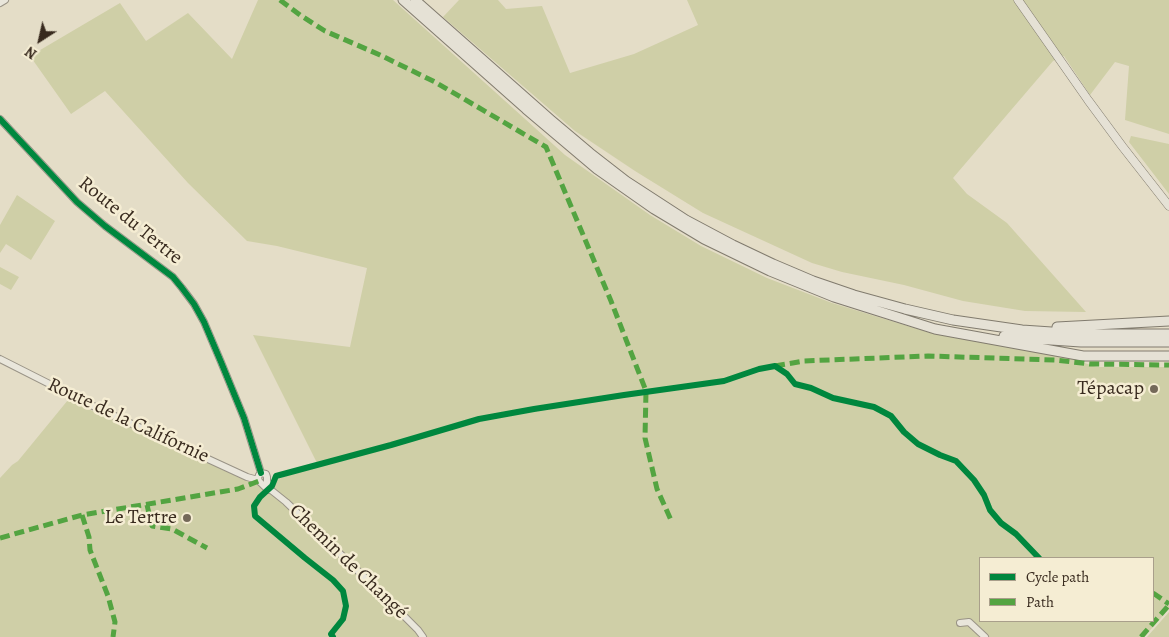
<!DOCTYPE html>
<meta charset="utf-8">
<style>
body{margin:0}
#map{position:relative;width:1169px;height:637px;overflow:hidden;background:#e4ddc7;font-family:Alegreya,serif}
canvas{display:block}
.legend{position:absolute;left:979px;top:557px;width:175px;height:65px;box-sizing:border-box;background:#f5edd3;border:1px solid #a99f8b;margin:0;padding:6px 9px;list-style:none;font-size:15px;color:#382a1e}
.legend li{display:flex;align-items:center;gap:10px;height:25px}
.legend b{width:25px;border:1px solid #a99f8b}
.north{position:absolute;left:15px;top:15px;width:50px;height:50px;-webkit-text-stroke:4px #f5edd3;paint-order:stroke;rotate:215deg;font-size:14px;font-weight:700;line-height:20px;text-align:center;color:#382a1e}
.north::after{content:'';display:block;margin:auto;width:18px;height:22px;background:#382a1e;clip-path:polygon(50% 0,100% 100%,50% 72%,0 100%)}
</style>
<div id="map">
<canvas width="1169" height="637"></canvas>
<ul class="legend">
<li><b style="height:6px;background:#00873e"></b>Cycle path</li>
<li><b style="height:6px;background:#53a441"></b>Path</li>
</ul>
<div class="north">N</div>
</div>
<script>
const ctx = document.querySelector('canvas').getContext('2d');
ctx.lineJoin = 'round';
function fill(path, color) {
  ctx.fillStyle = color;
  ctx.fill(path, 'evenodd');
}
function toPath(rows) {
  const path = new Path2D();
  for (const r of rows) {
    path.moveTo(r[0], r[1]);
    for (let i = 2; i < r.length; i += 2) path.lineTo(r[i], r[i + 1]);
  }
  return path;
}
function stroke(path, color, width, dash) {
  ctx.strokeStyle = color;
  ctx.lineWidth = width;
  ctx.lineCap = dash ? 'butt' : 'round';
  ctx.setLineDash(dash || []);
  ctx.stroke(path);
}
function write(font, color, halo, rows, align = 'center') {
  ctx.font = font + ' Alegreya,serif';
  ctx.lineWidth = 5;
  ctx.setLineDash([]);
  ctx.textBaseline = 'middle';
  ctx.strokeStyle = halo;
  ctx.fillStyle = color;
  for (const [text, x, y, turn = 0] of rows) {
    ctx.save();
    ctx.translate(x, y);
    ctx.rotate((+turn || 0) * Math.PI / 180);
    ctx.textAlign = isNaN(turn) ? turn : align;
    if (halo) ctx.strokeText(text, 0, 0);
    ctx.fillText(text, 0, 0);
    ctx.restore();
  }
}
const green = toPath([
 [258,0,393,0,565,155,650,215,701,246,767,278,832,303,934,334,1069,358,1097,367,1169,367,1169,609,1144,637,0,637,0,478,12,465,18,461,68,400,262,486,317,463,253,335,350,347,367,268,277,246,247,241,188,183,105,91,71,114,30,56,120,3,146,41,188,13,232,59],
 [980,558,1153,558,1153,621,980,621],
 [459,0,498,0,506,9,542,6,570,73,634,54,698,25,687,0,1169,0,1169,134,1125,120,1129,66,1115,62,1090,95,1064,56,1053,61,953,178,967,194,1007,223,1086,312,1025,311,963,301,904,285,842,272,812,263,703,213,635,171,575,131,443,17],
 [1131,136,1169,144,1169,194,1129,142],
 [17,195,55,221,31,260,6,244,0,253,0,225],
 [0,267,19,277,11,290,0,284],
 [1169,612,1169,637,1147,637]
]);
const minor = toPath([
 [0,3,5,0],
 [0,119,77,202,105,226,173,277,182,288,194,304,204,322,221,362,244,418,261,473],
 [0,359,91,405,247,477,258,480],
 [267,481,271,490,286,502,382,594,418,630,423,637],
 [267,481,267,477,266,474,261,473,259,475,258,478,259,481,265,487,270,490],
 [960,623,969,622,985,637]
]);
const major = toPath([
 [1018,0,1088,100,1122,146,1169,206]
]);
const highway = toPath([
 [403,0,526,109,597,169,654,209,704,239,770,271,834,297,935,329,1083,356,1169,356],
 [415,0,551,120,590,153,626,181,686,220,733,245,773,264,813,281,854,295,905,309,953,320,1022,330,1081,334,1169,334],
 [1057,327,1169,321],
 [1004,336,1021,338,1081,342,1169,342]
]);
const quiet = toPath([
 [280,0,300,15,325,31,380,55,435,82,546,147,611,301,646,391,645,438,657,489,671,520],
 [775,366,804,361,928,356,1055,360,1090,364,1169,365],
 [147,505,152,526,172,529,207,548],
 [82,515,89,537,90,550,108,596,115,622,113,637],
 [0,538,82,515,238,489,259,481],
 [1153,593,1169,604],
 [1141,637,1169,605]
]);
const cycleway = toPath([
 [0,119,77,202,105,226,173,277,182,288,194,304,204,322,221,362,244,418,261,473],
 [333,637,331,634,343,619,346,606,343,591,333,580,305,558,255,516,254,506,260,497,272,486,276,476,391,445,479,419,534,409,624,395,724,381,759,369,775,366,787,374,795,384,811,388,833,398,874,407,891,416,904,432,918,444,940,455,956,461,974,480,984,495,990,510,1001,523,1016,534,1039,558]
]);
const markers = [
 [1154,389,5,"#746959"],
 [187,518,5,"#746959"]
];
const streetNames = [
 ["Route du Tertre",130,221,39],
 ["Route de la Californie",128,421,25],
 ["Chemin de Changé",348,562,44]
];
const poiNames = [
 ["Tépacap",1144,389],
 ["Le Tertre",177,518]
];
fill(green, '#cfcfa7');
stroke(minor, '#999386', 8);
stroke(major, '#817b6e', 9);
stroke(highway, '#817b6e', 11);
stroke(minor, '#e9e6db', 6);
stroke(major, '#e5e1d5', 8);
stroke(highway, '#e5e1d5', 9);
stroke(quiet, '#53a441', 5, [10, 5]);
stroke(cycleway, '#00873e', 6);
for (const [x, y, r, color] of markers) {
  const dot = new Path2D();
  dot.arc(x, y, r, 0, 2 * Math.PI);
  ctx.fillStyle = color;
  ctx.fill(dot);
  stroke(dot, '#f5edd3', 2);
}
write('20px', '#382a1e', '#f5edd3', streetNames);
write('20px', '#382a1e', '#f5edd3', poiNames, 'right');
</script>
